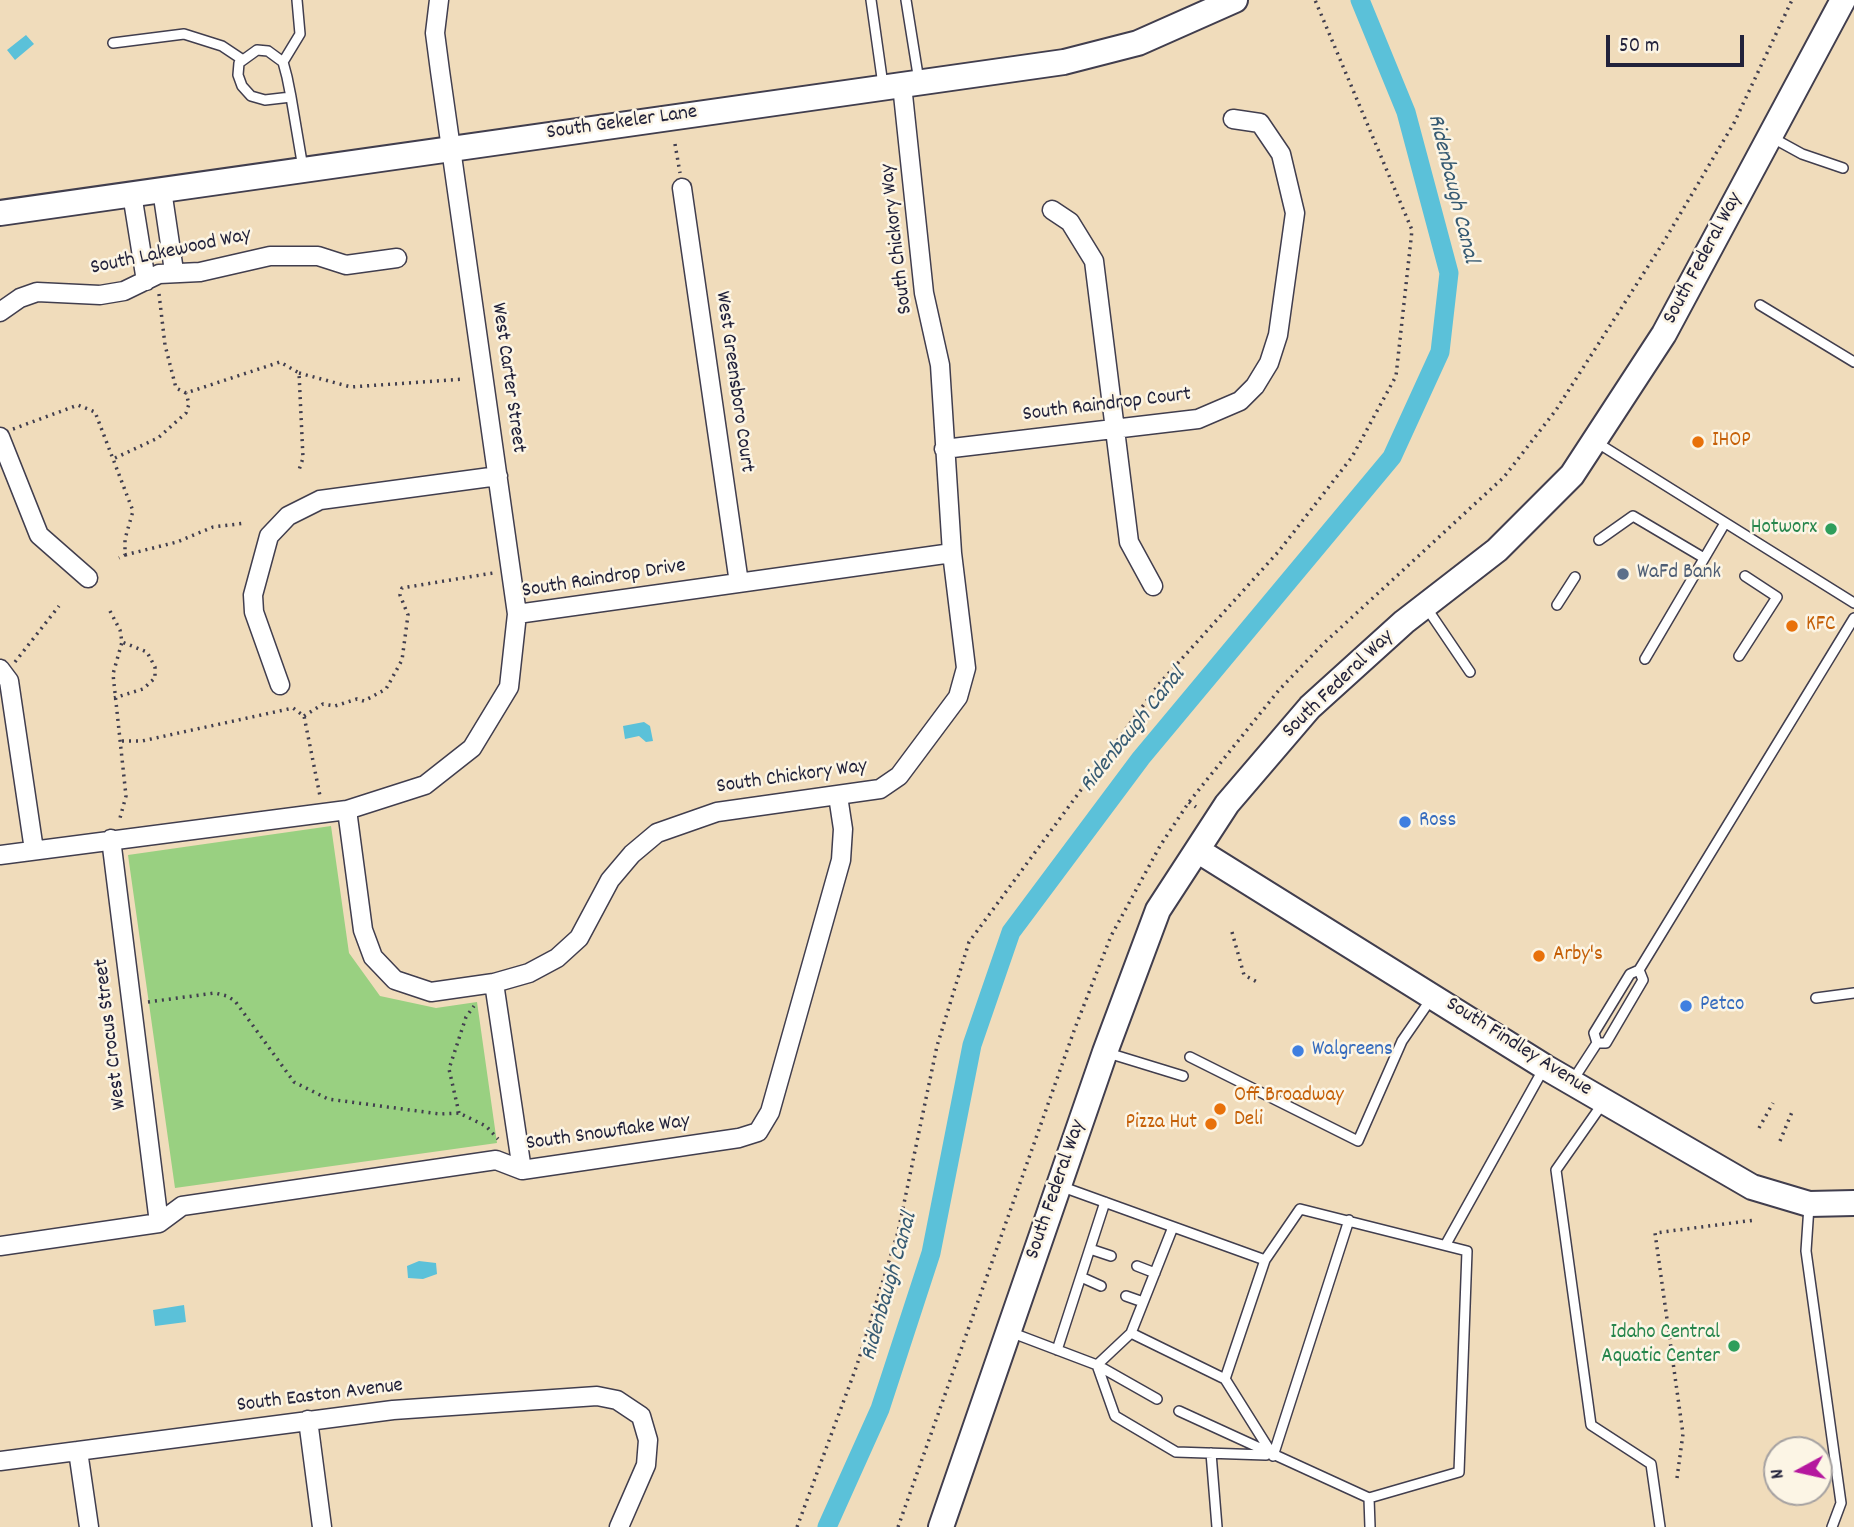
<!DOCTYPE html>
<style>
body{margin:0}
#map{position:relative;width:1854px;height:1527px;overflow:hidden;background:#f0dcbb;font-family:Dekko,sans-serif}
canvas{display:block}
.north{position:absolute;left:1763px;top:1436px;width:70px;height:70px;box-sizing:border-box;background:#fcf5e5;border:2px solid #a5a1a1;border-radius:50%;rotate:262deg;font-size:19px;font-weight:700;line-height:28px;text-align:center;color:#22223b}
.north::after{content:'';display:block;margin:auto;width:24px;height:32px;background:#b5179e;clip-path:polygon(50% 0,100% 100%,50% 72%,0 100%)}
.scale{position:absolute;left:1606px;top:35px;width:138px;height:32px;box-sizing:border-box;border:4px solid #22223b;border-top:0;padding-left:9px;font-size:21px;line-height:24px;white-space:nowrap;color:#22223b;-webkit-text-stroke:5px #fcf5e5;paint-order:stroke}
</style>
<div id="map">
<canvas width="1854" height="1527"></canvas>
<div class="north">N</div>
<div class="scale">50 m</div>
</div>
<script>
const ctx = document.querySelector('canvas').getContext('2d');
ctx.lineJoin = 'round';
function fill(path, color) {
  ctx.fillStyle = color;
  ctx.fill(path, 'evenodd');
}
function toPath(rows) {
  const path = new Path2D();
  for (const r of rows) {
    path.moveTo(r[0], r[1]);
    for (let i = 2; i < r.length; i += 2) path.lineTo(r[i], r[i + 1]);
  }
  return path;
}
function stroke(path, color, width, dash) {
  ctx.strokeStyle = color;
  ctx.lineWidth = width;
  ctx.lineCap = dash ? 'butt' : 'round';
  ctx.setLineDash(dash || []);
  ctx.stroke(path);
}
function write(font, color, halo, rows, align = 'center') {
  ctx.font = font + ' Dekko,sans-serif';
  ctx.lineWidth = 5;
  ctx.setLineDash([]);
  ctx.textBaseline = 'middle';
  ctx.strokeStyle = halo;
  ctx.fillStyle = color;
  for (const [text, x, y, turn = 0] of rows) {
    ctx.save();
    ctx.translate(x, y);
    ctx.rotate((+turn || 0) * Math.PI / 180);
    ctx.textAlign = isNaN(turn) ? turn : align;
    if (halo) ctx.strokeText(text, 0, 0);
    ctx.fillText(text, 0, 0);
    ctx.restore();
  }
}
const green = toPath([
 [331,826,349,953,380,996,436,1008,477,1002,497,1143,175,1188,128,855]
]);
const water = toPath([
 [26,35,34,44,15,60,7,50],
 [644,722,650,726,653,741,646,742,639,736,625,739,623,726],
 [419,1261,436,1263,437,1274,423,1279,408,1278,407,1266],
 [184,1305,186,1322,155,1326,153,1310]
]);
const canal = toPath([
 [827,1527,880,1409,931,1253,972,1045,1011,932,1141,758,1392,457,1440,352,1449,273,1406,112,1360,0]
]);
const path = toPath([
 [675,144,680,173],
 [159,294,165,345,176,388,186,393,280,362,299,373,303,458,299,470],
 [299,373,351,387,464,379],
 [13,429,78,405,95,412,133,511,125,539,125,555,119,558],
 [115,458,158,438,186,413,189,404,186,393],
 [125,555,177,542,213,527,246,523],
 [110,611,120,630,122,642,113,674,126,796,120,818],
 [15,662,59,606],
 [114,698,143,689,155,678,155,667,147,652,122,642],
 [304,716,323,704,335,706,357,699,364,701,386,689,402,660,408,615,400,595,402,588,493,573],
 [122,741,142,741,293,708,304,716,320,796],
 [1189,802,1196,807],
 [1232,932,1244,975,1259,983],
 [148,1002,215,993,227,996,235,1001,294,1082,328,1099,440,1114,459,1113,486,1126,498,1139],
 [459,1113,449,1069,466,1017,474,1006],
 [1759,1128,1773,1103],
 [1780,1141,1792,1112],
 [1677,1478,1683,1434,1655,1233,1755,1220],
 [797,1527,857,1365,898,1232,937,1046,969,942,1159,684,1279,551,1352,457,1396,376,1412,230,1315,0],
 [898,1527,1075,1028,1111,936,1160,846,1189,802,1279,690,1323,644,1504,477,1556,410,1663,243,1734,123,1792,0]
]);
const lane = toPath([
 [871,0,883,85],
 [906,0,919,81],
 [113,43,184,34,222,46,243,60],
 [283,62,300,34,297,0],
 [291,97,265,100,251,96,242,86,238,75,239,63,257,50,268,51,283,62,287,77,291,97,303,168],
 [1771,137,1802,154,1843,168],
 [1760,305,1854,362],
 [1596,442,1854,603],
 [1599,540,1633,516,1704,558],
 [1557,605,1575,577],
 [1426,607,1470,672],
 [1739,656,1777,597,1745,576],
 [1645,659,1725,523],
 [1639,970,1854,618],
 [1816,998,1854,993],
 [1108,1053,1183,1076],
 [1190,1057,1358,1141,1402,1041,1431,999],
 [1573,1080,1597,1043,1594,1033,1630,974,1639,970,1643,980,1606,1043,1597,1043],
 [1603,1103,1556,1170,1591,1425,1651,1464,1660,1527],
 [1060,1186,1265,1260],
 [1809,1206,1806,1251,1841,1503,1832,1527],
 [1446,1244,1544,1068],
 [1090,1249,1111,1256],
 [1137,1266,1155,1273],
 [1081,1277,1101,1286],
 [1126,1296,1143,1302],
 [1010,1332,1097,1365,1131,1333,1173,1227],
 [1131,1333,1225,1379,1272,1454],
 [1057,1350,1105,1202],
 [1097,1365,1115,1416,1176,1452,1266,1455],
 [1097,1365,1157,1399],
 [1179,1411,1369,1498,1459,1472,1467,1251,1300,1209,1265,1260,1225,1379],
 [1211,1453,1217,1527],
 [1273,1456,1349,1220],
 [1369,1498,1370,1527]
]);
const street = toPath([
 [439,0,435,33,440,71,517,614],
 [682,188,739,583],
 [162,190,174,271],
 [132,194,146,281],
 [1052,210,1070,222,1094,261,1129,542,1153,586],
 [0,312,20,298,37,292,100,295,124,291,159,274,200,272,270,256,318,256,346,265,397,258],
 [0,437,39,535,88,578],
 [944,449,1198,419,1240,401,1255,386,1269,363,1278,335,1295,213,1281,154,1260,123,1233,119],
 [0,669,9,681,34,850],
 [280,685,254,612,253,595,269,536,288,516,320,500,498,476],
 [347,810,363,930,373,957,395,980,431,992,494,983,529,973,557,958,579,938,610,880,632,854,657,833,717,812,880,789,899,776,958,697,966,668,952,553,940,365,924,293,902,85],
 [111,839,159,1223],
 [0,855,347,810,425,785,472,748,509,687,517,614,952,553],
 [494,983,522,1170],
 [0,1246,159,1223,182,1206,496,1160,522,1170,739,1138,758,1132,770,1112,841,860,843,829,838,796],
 [308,1420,322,1527],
 [78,1451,89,1527],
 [0,1461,393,1410,597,1396,617,1400,641,1416,648,1440,646,1465,619,1527]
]);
const secondary = toPath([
 [0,213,1064,62,1138,43,1235,0],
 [1197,850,1545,1067,1752,1187,1809,1204,1854,1203],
 [941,1527,1105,1052,1158,910,1227,804,1310,707,1404,622,1497,550,1572,475,1664,334,1843,0]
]);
const markers = [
 [1698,442,7,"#e8710a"],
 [1831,529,7,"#2e9e5b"],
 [1623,574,7,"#5c6f8a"],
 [1792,626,7,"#e8710a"],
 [1405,822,7,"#3f7fe0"],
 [1539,956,7,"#e8710a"],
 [1686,1006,7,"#3f7fe0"],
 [1298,1051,7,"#3f7fe0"],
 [1220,1109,7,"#e8710a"],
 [1211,1124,7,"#e8710a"],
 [1734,1346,7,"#2e9e5b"]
];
const streetNames = [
 ["South Gekeler Lane",622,124,-8],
 ["South Chickory Way",898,239,-97],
 ["South Lakewood Way",171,253,-12],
 ["South Federal Way",1704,259,-62],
 ["West Carter Street",507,378,82],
 ["West Greensboro Court",733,382,82],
 ["South Raindrop Court",1107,406,-7],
 ["South Raindrop Drive",604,580,-9],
 ["South Federal Way",1339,685,-44],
 ["South Chickory Way",792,778,-8],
 ["West Crocus Street",112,1034,-97],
 ["South Findley Avenue",1518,1048,32],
 ["South Snowflake Way",608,1134,-8],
 ["South Federal Way",1057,1190,-71],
 ["South Easton Avenue",320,1397,-7]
];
const foodNames = [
 ["IHOP",1712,442],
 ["KFC",1806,626],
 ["Arby's",1553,956],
 ["Off Broadway",1234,1097],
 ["Deli",1234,1121],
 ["Pizza Hut",1197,1124,"right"]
];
const leisureNames = [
 ["Hotworx",1817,529],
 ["Idaho Central",1720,1334],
 ["Aquatic Center",1720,1358]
];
const serviceNames = [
 ["WaFd Bank",1637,574]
];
const shopNames = [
 ["Ross",1419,822],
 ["Petco",1700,1006],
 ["Walgreens",1312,1051]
];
const waterNames = [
 ["Ridenbaugh Canal",1451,189,76],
 ["Ridenbaugh Canal",1134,731,-51],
 ["Ridenbaugh Canal",891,1287,-74]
];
fill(green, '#99d081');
fill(water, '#5bc1d9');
stroke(canal, '#5bc1d9', 19);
stroke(lane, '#413e4e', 12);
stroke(street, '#413e4e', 21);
stroke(secondary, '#413e4e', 28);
stroke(path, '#413e4e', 3.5, [2, 5]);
stroke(lane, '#fff', 9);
stroke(street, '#fff', 18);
stroke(secondary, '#fff', 24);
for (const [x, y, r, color] of markers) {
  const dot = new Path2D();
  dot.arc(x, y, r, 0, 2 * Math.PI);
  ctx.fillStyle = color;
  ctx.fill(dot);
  stroke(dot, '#fcf5e5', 2.5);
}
write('21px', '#22223b', '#fcf5e5', streetNames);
write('21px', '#c56008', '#fcf5e5', foodNames, 'left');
write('21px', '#27864d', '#fcf5e5', leisureNames, 'right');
write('21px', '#4e5e75', '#fcf5e5', serviceNames, 'left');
write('21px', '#366cbe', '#fcf5e5', shopNames, 'left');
write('italic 23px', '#365a72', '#fcf5e5', waterNames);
</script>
